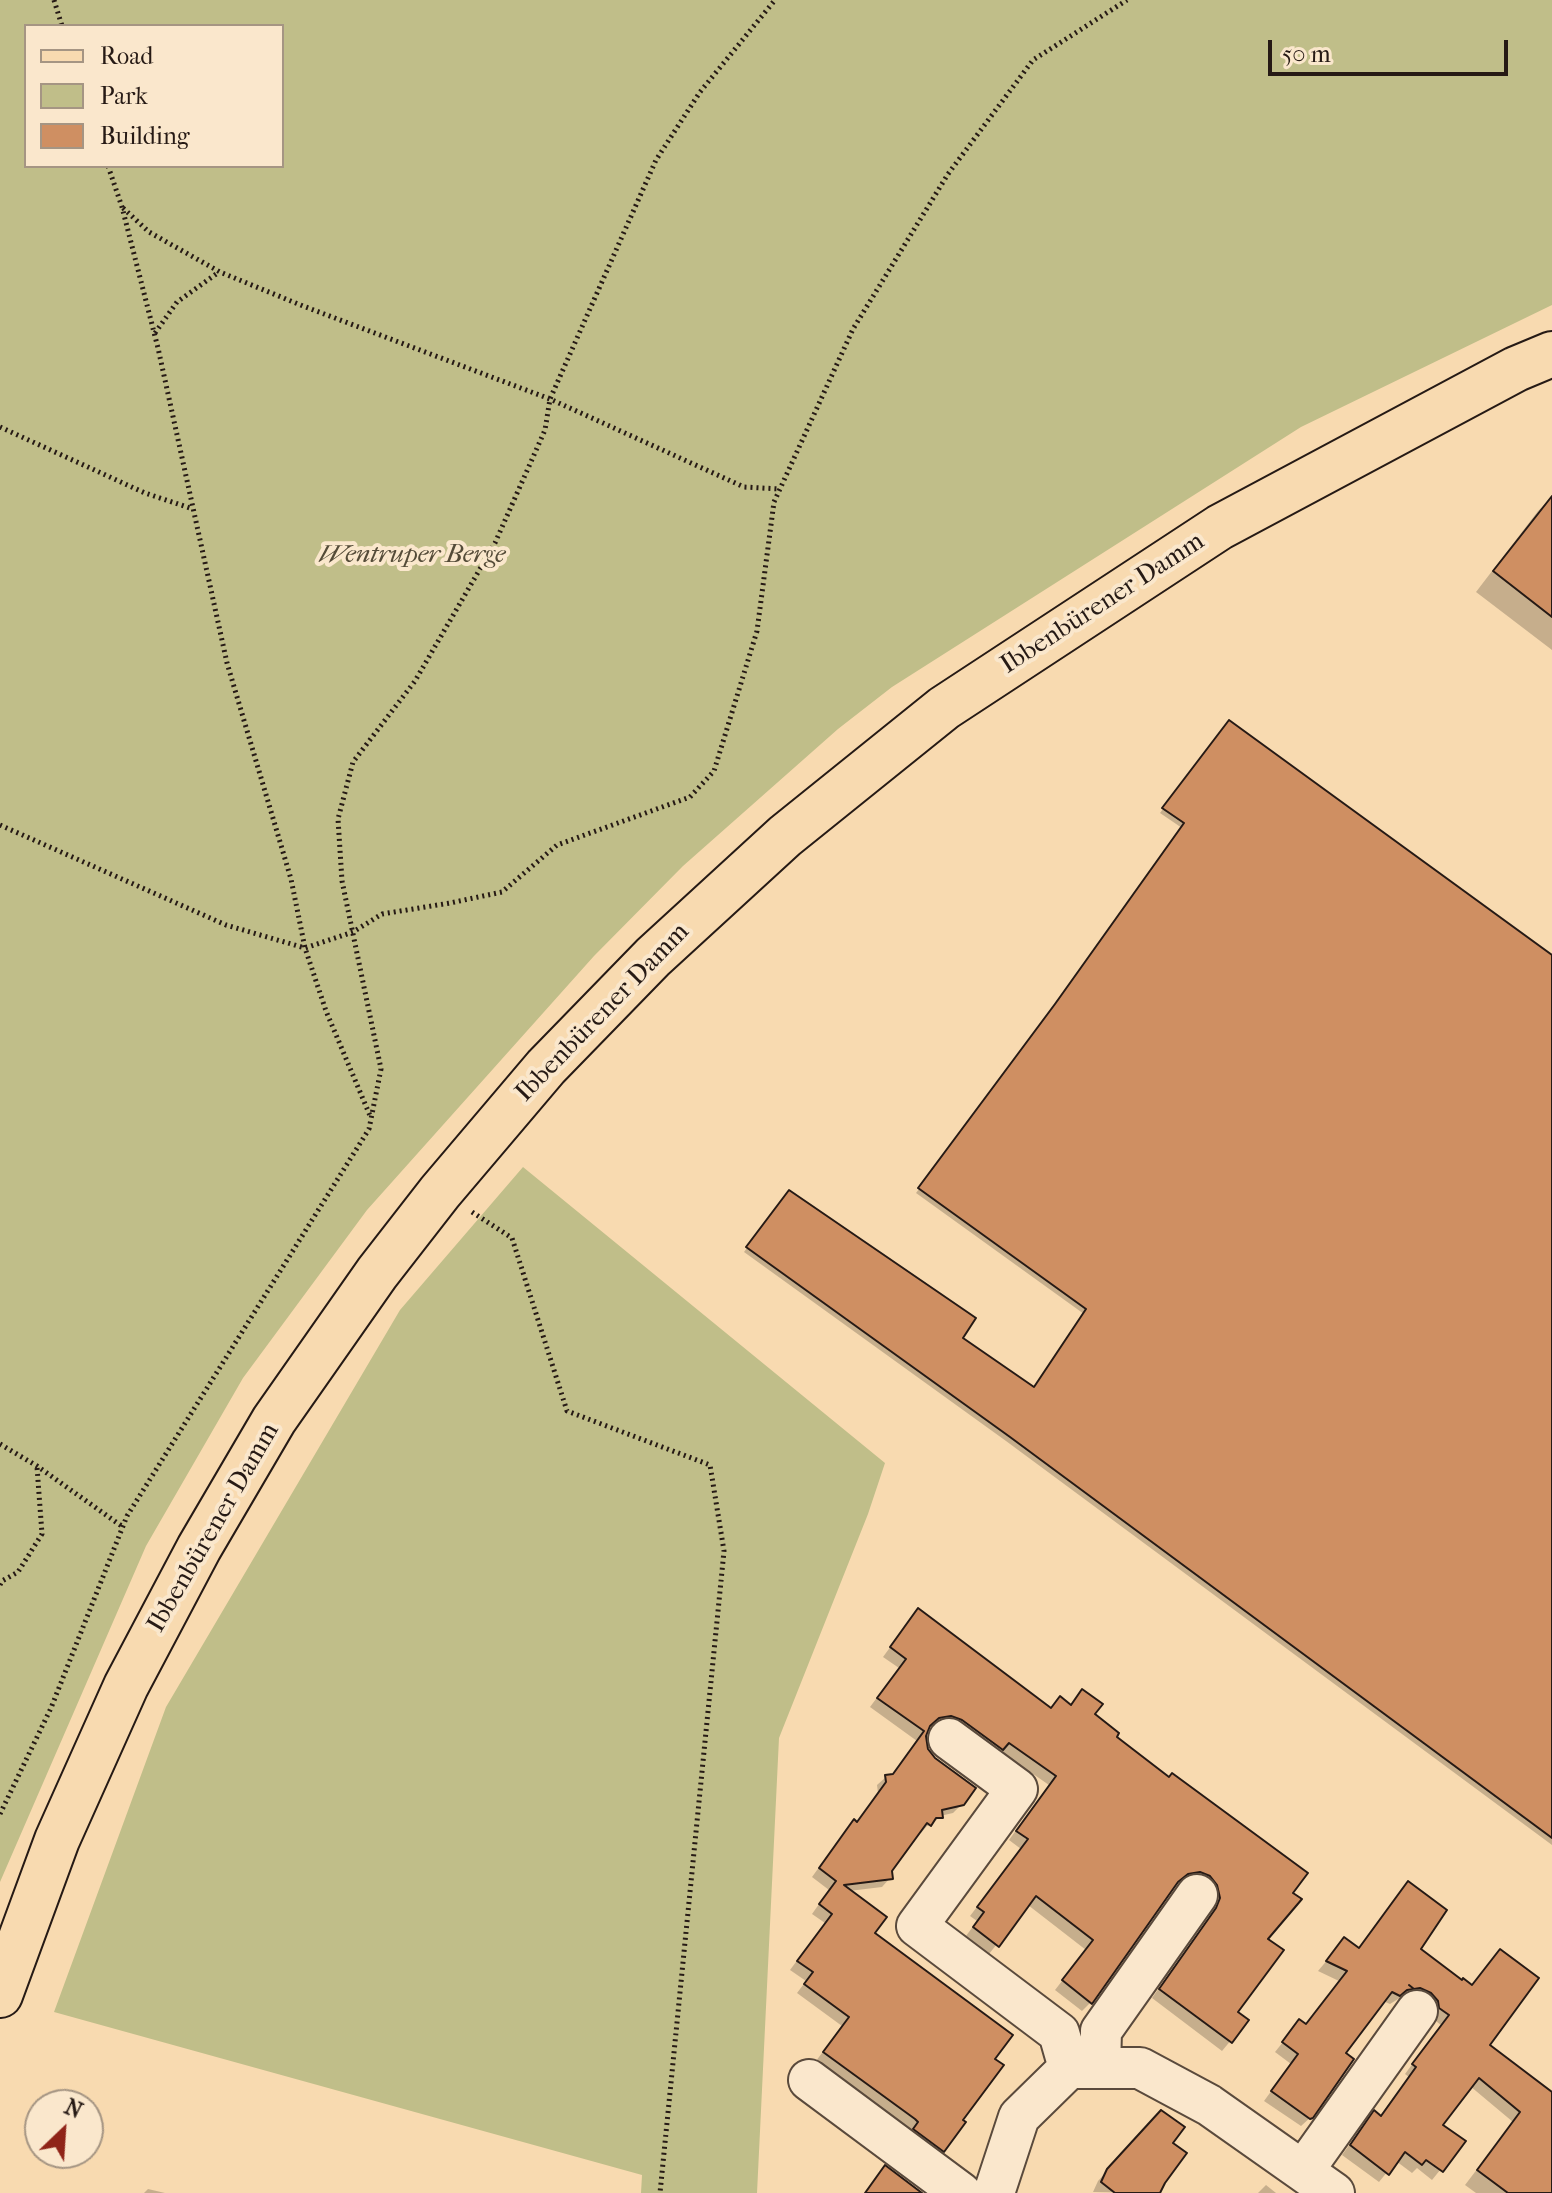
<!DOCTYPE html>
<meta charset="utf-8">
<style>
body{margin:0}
#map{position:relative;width:1552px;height:2193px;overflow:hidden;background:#f8dab0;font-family:"IM FELL French Canon",serif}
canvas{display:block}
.legend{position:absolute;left:24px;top:24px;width:260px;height:144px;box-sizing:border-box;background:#fae7cc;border:2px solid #a59583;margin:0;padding:10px 14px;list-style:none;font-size:24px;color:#261a15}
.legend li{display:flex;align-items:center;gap:16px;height:40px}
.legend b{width:40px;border:2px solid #a59583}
.north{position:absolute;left:24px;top:2089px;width:80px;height:80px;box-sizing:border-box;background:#fae7cc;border:2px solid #a59583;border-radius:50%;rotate:25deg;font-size:22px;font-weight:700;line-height:32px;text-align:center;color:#261a15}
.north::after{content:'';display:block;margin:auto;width:28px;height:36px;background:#8f2418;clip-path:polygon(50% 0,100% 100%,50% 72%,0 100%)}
.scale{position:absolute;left:1268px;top:40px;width:240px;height:36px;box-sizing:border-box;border:4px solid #261a15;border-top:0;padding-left:10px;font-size:24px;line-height:28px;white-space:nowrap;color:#261a15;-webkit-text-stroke:6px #fae7cc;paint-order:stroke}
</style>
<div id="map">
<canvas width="1552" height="2193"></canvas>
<ul class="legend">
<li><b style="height:10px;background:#f8dab0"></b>Road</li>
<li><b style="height:22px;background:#c0be89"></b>Park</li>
<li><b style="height:22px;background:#cf8f62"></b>Building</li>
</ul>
<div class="north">N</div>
<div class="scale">50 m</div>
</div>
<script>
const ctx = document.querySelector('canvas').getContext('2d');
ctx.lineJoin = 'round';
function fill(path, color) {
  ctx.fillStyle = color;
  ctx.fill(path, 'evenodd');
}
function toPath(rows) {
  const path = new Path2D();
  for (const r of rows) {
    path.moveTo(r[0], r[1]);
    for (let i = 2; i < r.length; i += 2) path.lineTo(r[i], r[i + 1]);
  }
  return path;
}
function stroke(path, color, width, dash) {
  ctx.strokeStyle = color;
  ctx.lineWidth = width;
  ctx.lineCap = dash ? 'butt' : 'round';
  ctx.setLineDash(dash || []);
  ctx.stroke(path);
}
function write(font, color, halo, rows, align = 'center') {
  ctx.font = font + ' "IM FELL French Canon",serif';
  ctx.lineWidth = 8;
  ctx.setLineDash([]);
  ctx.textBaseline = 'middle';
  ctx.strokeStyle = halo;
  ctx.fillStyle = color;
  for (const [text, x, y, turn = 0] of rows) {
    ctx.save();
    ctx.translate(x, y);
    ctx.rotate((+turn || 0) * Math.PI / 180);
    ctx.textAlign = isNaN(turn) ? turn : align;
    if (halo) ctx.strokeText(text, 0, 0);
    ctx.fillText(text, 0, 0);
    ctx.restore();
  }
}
const green = toPath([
 [0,0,1552,0,1552,305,1301,427,892,687,838,729,683,866,594,956,367,1210,243,1378,146,1546,0,1882],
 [26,26,282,26,282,166,26,166],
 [523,1167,885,1463,868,1514,779,1738,757,2193,641,2193,642,2175,54,2012,166,1707,400,1310]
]);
const shadow = toPath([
 [1552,497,1552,650,1476,592,1538,511],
 [1225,727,1552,957,1552,1845,1006,1441,744,1252,785,1197,960,1339,1033,1389,1084,1314,916,1193,1052,1011,1182,828,1160,813],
 [910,1620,1050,1709,1070,1706,1082,1691,1092,1715,1114,1737,1290,1893,1266,1939,1235,2013,1247,2021,1222,2051,1152,1998,1208,1919,1212,1908,1190,1880,1178,1882,1174,1885,1090,2003,1082,2011,1055,1990,1086,1950,1028,1905,989,1954,966,1936,977,1921,970,1916,1021,1849,1009,1840,1049,1785,1000,1751,994,1758,943,1724,930,1726,924,1735,926,1750,962,1804,953,1813,940,1816,932,1825,927,1826,921,1833,919,1831,890,1870,890,1878,882,1887,849,1891,873,1933,993,2059,961,2121,943,2151,934,2159,907,2127,816,2061,842,2026,797,1993,806,1981,790,1970,825,1923,812,1914,829,1890,812,1877,846,1830,854,1822,856,1824,878,1793,877,1785,886,1777,891,1776,917,1741,870,1707,899,1668,883,1657],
 [1400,1892,1419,1949,1471,1987,1500,1951,1487,2046,1552,2094,1552,2193,1476,2193,1465,2185,1513,2122,1470,2086,1441,2125,1463,2142,1432,2180,1417,2168,1412,2173,1396,2161,1379,2182,1342,2155,1366,2122,1375,2113,1379,2117,1409,2077,1405,2074,1441,2025,1403,1996,1390,2004,1383,2001,1343,2054,1311,2117,1301,2126,1264,2101,1291,2064,1275,2052,1299,2022,1305,2026,1339,1981,1318,1971,1344,1940,1357,1950],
 [1152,2121,1170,2144,1158,2193,1093,2192,1098,2181],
 [1266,2185,1276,2193,1258,2193],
 [148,2189,165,2193,144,2193]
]);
const building = toPath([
 [1552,496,1552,617,1493,571,1552,496],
 [1229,720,1552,955,1552,1838,1010,1437,746,1247,789,1190,976,1318,963,1338,1034,1387,1086,1309,918,1188,1055,1004,1184,823,1162,808,1229,720],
 [918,1608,1051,1708,1060,1696,1071,1705,1082,1689,1103,1704,1095,1714,1119,1733,1117,1737,1169,1777,1172,1773,1308,1873,1293,1893,1302,1899,1268,1939,1284,1950,1238,2012,1249,2020,1232,2043,1159,1989,1216,1908,1220,1898,1217,1885,1210,1876,1200,1872,1188,1874,1178,1882,1092,2004,1062,1980,1093,1940,1036,1896,999,1947,973,1927,984,1912,977,1907,1028,1839,1016,1831,1056,1776,1009,1743,1003,1750,962,1720,951,1716,939,1718,930,1726,926,1736,928,1749,935,1758,976,1788,964,1805,942,1810,943,1818,936,1818,931,1826,927,1823,892,1871,893,1879,844,1885,887,1917,875,1933,1013,2035,995,2059,1004,2065,963,2120,966,2122,944,2152,913,2129,918,2122,915,2119,823,2052,849,2017,804,1984,813,1972,797,1961,832,1914,819,1904,836,1881,819,1868,854,1819,857,1822,886,1782,885,1775,893,1774,924,1731,877,1698,906,1659,890,1647,918,1608],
 [1408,1881,1447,1910,1421,1949,1462,1980,1463,1978,1472,1985,1500,1949,1539,1978,1490,2045,1552,2092,1552,2193,1508,2193,1477,2170,1520,2112,1479,2078,1443,2125,1466,2141,1443,2172,1426,2160,1422,2165,1405,2152,1389,2175,1350,2145,1374,2110,1381,2116,1416,2067,1412,2064,1449,2015,1439,2008,1438,2001,1431,1993,1420,1988,1414,1989,1409,1985,1414,1989,1407,1990,1400,1996,1392,1992,1346,2053,1354,2059,1313,2118,1310,2119,1271,2091,1298,2054,1282,2042,1299,2019,1306,2024,1347,1971,1326,1961,1344,1937,1359,1948,1408,1881],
 [1161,2110,1185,2127,1173,2143,1187,2153,1165,2183,1160,2193,1115,2193,1101,2182,1107,2169,1161,2110],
 [885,2165,922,2193,865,2193,885,2165]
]);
const path = toPath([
 [54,0,62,26],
 [108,166,122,207,158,348,227,663,291,879,305,948,326,1011,371,1118],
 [123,208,149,232,220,272,303,306,550,399,744,487,780,489],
 [155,333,177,302,219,272],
 [0,427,145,493,193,509],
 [0,825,226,925,305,948,353,932,382,914,450,903,502,892,557,845,690,797,714,771,757,631,774,502,853,329,948,174,1033,60,1127,0],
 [472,1212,512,1238,567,1411,710,1465,724,1551,660,2193],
 [0,1444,37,1466,123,1527],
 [0,1585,2,1581,18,1572,42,1534,37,1467],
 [0,1814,51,1708,127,1516,369,1129,381,1069,342,881,338,819,353,762,415,681,495,543,545,430,550,399,656,160,700,92,775,0]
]);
const minor = toPath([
 [949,1739,1017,1789,917,1926,1059,2033,1069,2068],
 [1100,2068,1101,2031,1197,1895],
 [809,2080,961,2193],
 [1303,2171,1417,2011],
 [994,2193,1019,2117,1069,2068,1140,2068,1209,2105,1334,2193]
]);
const major = toPath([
 [0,1995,57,1840,126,1686,199,1548,274,1420,377,1273,440,1192,546,1067,653,957,785,836,944,708,1220,527,1516,369,1552,354]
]);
const parkNames = [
 ["Wentruper Berge",412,556]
];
const streetNames = [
 ["Ibbenbürener Damm",1103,604,-33],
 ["Ibbenbürener Damm",603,1013,-46],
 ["Ibbenbürener Damm",214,1528,-60]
];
fill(green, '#c0be89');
fill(shadow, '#0003');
fill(building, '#cf8f62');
stroke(building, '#261a15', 2);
stroke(minor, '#5a4a3c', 44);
stroke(major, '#261a15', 48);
stroke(path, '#261a15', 5, [2, 4]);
stroke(minor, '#fae7cc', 40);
stroke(major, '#f8dab0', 44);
write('italic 26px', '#544b38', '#fae7cc', parkNames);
write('26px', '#261a15', '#fae7cc', streetNames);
</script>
